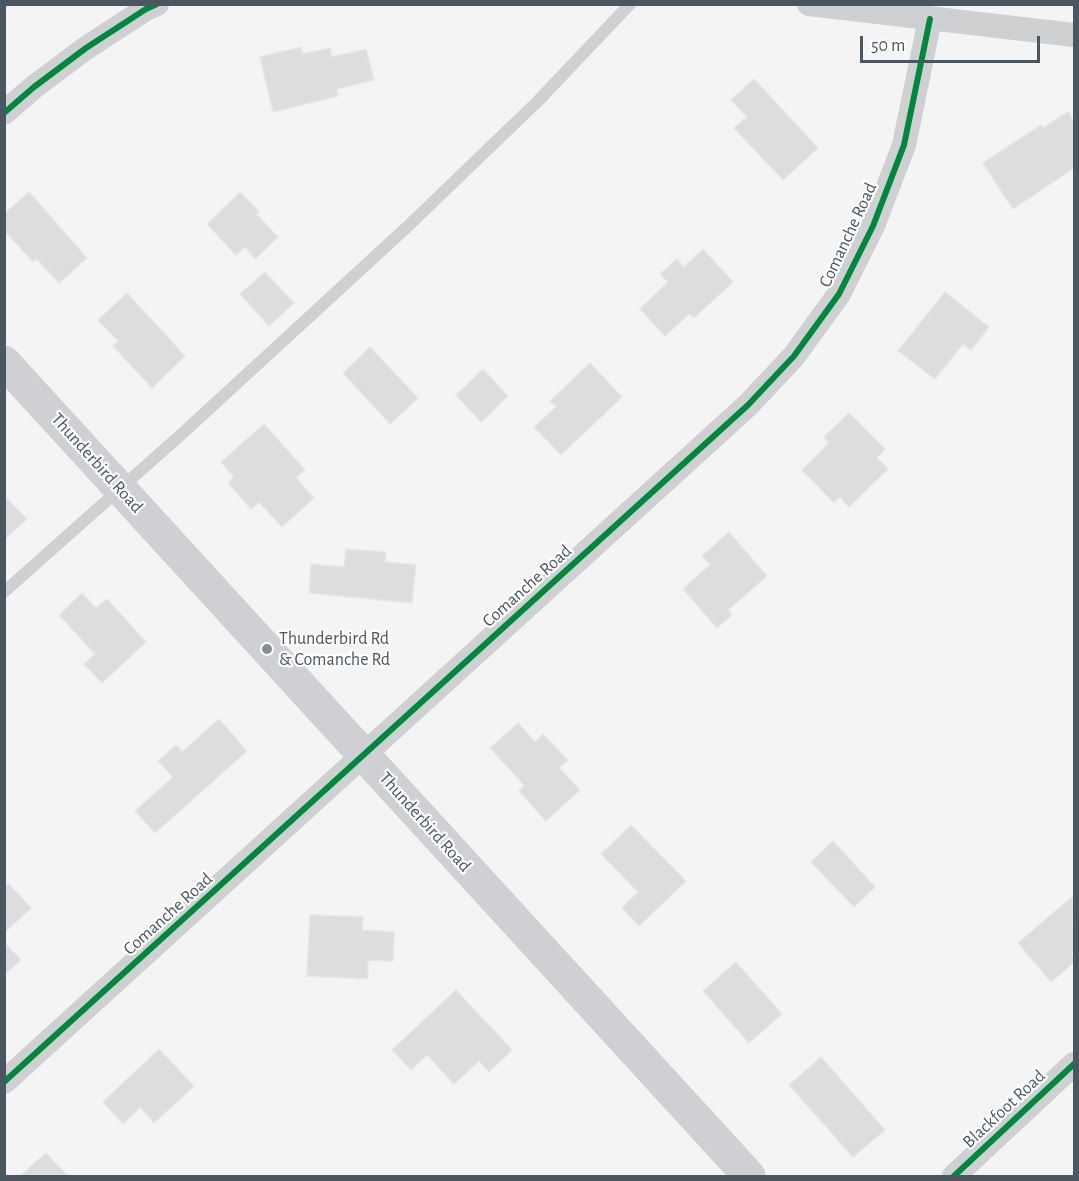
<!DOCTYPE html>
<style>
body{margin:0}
#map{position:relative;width:1079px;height:1181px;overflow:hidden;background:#f4f4f4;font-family:"Alegreya Sans",sans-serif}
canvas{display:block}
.frame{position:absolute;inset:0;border:6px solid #4a5661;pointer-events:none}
.scale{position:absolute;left:860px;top:36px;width:180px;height:27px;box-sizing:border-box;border:3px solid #4a5661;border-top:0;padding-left:8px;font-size:18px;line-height:21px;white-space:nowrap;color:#4a5661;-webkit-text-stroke:4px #fff;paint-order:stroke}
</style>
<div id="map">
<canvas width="1079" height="1181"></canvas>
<div class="frame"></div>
<div class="scale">50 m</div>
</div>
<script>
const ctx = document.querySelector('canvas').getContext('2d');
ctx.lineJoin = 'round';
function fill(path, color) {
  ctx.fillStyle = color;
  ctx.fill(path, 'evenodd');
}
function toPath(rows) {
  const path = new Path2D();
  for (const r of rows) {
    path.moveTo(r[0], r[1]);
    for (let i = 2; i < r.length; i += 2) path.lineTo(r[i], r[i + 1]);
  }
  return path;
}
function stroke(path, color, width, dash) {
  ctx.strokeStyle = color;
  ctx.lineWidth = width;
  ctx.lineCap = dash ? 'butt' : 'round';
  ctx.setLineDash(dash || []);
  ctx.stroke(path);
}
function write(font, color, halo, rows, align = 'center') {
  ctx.font = font + ' "Alegreya Sans",sans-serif';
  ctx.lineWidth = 4.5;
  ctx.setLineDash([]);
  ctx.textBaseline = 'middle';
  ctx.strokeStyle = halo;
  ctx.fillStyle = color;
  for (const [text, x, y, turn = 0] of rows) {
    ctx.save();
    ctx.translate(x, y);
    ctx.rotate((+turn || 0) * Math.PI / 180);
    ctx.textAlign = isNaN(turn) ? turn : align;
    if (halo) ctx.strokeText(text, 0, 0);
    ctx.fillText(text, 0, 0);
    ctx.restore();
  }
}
const building = toPath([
 [301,47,303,54,330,48,332,57,366,49,374,80,337,89,338,96,273,112,260,57,301,47],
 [754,79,818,148,783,180,734,128,747,117,731,100,754,79],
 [1068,112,1074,122,1074,168,1013,209,983,163,1041,125,1043,128,1068,112],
 [29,192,87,258,59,283,37,259,33,262,4,230,4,214,29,192],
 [240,192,259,212,256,214,278,237,255,259,245,247,236,255,207,224,240,192],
 [703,249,733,282,694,318,689,314,665,336,640,309,668,282,660,274,677,259,684,267,703,249],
 [265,272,294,303,269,326,240,294,265,272],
 [945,292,989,327,971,350,963,344,935,379,898,351,945,292],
 [127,293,185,356,152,388,113,346,118,341,98,320,127,293],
 [370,347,418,398,390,424,343,373,370,347],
 [590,363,622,397,561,455,534,427,556,407,550,401,590,363],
 [483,369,508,396,481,422,456,395,483,369],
 [849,413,885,449,877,458,888,469,849,507,840,497,834,503,802,470,829,443,824,437,849,413],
 [264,424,305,470,296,478,314,498,282,527,259,502,251,509,228,483,234,477,221,462,264,424],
 [4,496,27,519,4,540,4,496],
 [729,532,767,576,728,610,732,615,717,628,683,589,710,565,702,556,729,532],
 [346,549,386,552,385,562,416,565,412,603,309,593,311,564,344,567,346,549],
 [82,593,96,608,107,599,146,642,102,683,84,664,95,654,59,615,82,593],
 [219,719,247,751,155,833,135,811,173,777,158,761,176,745,182,752,219,719],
 [518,723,535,742,543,734,568,760,559,768,580,790,546,821,519,791,524,785,490,748,518,723],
 [631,825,686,881,639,926,622,908,638,892,601,854,631,825],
 [833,841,875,887,854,907,811,862,833,841],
 [9,884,31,908,4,933,4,888,9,884],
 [1073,896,1074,950,1071,953,1074,957,1074,962,1051,982,1018,943,1073,896],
 [310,915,363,917,362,930,394,932,393,961,368,960,368,979,307,976,310,915],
 [4,942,21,960,4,975,4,942],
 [736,962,782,1014,749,1043,703,991,736,962],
 [456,990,512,1050,489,1072,479,1061,454,1084,427,1055,411,1070,392,1050,456,990],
 [159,1049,194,1086,154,1123,140,1107,123,1124,103,1102,159,1049],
 [821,1057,885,1130,853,1157,789,1085,821,1057],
 [46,1153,68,1176,20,1176,46,1153]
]);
const service = toPath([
 [4,592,185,431,406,228,538,101,630,4]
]);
const minor = toPath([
 [809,4,1074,35],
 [4,113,34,87,86,48,146,9,157,4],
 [4,1082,748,405,794,356,839,294,873,226,904,145,930,19],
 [954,1176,1074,1064]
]);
const secondary = toPath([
 [4,362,749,1176]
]);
const cycleway = toPath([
 [4,113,34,87,86,48,146,9,157,4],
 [4,1082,748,405,794,356,839,294,873,226,904,145,930,19],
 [954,1176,1074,1064]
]);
const markers = [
 [267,649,6,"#868d94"]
];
const streetNames = [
 ["Comanche Road",848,235,-65],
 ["Thunderbird Road",97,463,48],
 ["Comanche Road",527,586,-42],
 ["Thunderbird Road",425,822,48],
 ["Comanche Road",168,914,-42],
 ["Blackfoot Road",1004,1109,-43]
];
const poiNames = [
 ["Thunderbird Rd",279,639],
 ["& Comanche Rd",279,660]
];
fill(building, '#ddddde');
stroke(building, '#e5e6e7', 1.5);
stroke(service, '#ced0d2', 12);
stroke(minor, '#ced0d2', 24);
stroke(secondary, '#ced0d4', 33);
stroke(cycleway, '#00873e', 6);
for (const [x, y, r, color] of markers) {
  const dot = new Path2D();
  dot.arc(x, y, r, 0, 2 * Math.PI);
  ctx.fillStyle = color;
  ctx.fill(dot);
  stroke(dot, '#fff', 2);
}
write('18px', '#4a5661', '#fff', streetNames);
write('18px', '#4a5661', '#fff', poiNames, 'left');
</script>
